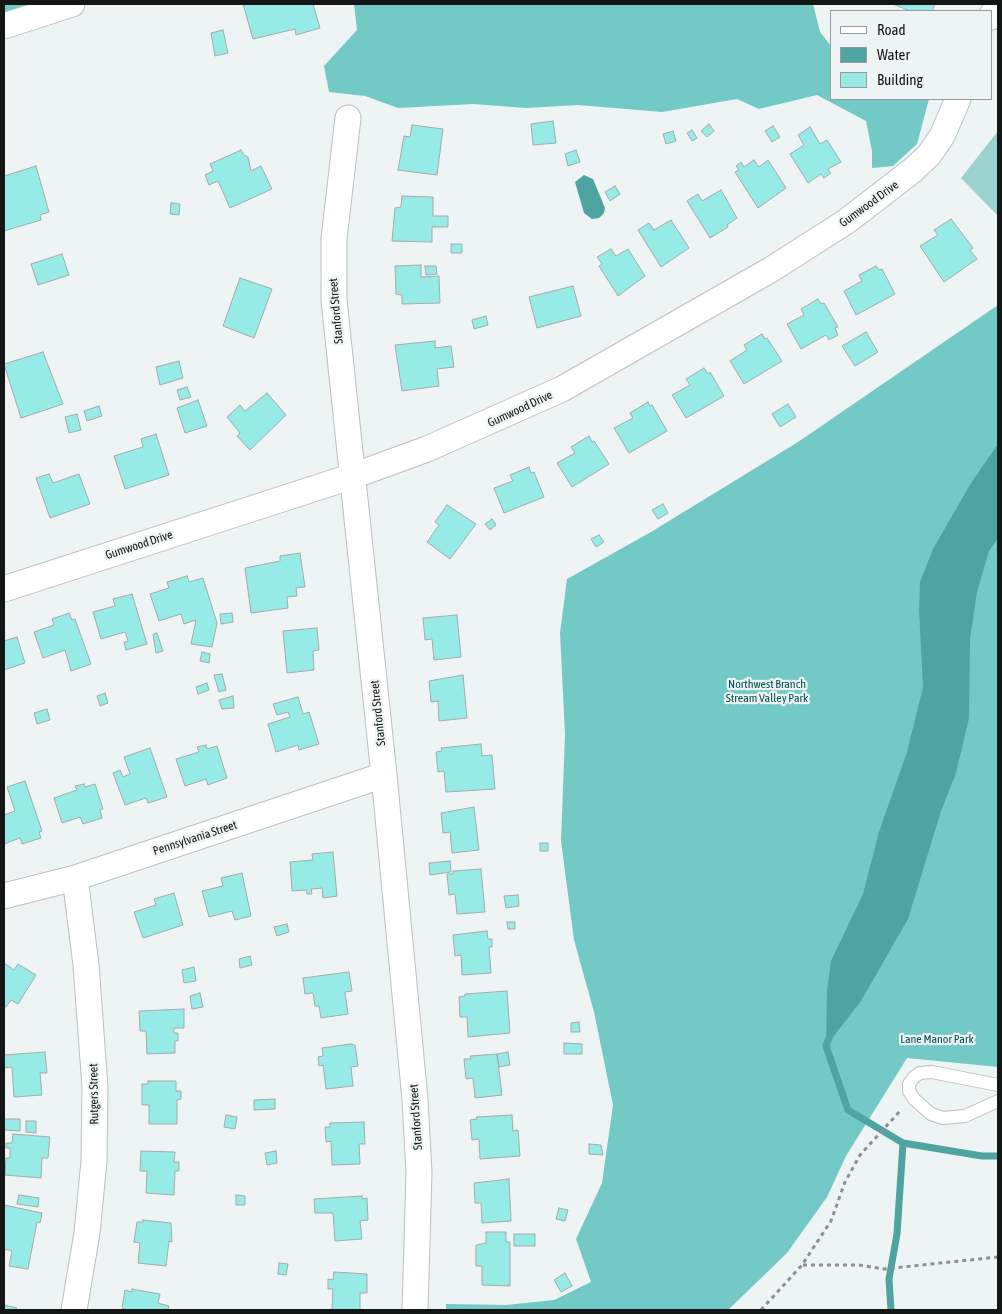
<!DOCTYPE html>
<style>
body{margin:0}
#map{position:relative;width:1002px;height:1314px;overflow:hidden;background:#eef3f3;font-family:"Asap Condensed",sans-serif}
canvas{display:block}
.frame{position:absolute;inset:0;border:5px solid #141616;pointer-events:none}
.legend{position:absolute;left:830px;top:10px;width:162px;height:90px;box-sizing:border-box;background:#eef3f3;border:1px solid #979b9b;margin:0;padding:6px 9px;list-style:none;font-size:15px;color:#141616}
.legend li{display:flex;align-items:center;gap:10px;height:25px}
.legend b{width:25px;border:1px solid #979b9b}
</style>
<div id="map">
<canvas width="1002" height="1314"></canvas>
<div class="frame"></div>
<ul class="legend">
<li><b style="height:6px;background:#fff"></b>Road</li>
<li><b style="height:14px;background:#4ea4a0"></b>Water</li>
<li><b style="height:14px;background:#96ebe7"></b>Building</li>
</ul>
</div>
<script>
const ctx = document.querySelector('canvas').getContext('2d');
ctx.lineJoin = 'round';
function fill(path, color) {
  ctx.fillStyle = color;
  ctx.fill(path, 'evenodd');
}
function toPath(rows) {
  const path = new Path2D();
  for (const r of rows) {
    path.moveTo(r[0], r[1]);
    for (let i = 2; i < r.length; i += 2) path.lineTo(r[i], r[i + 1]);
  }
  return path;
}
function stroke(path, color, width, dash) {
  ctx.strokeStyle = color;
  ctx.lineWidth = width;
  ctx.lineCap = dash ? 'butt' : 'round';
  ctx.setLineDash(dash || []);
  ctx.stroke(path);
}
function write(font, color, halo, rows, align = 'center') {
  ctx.font = font + ' "Asap Condensed",sans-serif';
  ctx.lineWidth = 4.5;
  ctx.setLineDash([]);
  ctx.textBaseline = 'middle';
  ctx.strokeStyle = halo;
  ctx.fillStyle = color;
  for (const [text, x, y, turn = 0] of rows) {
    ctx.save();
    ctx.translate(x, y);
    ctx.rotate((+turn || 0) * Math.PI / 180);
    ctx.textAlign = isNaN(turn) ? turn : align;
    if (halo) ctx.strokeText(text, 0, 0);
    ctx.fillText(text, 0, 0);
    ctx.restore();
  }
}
const green = toPath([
 [998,131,998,216,961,178]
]);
const forest = toPath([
 [4,4,45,4,4,16],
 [354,4,813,4,820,32,831,46,831,99,929,99,917,144,893,166,872,168,872,151,866,121,817,95,759,109,737,99,662,112,578,105,526,108,473,104,398,108,365,96,329,92,324,66,357,30],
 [998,305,998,1067,907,1058,846,1156,827,1197,787,1253,728,1310,446,1310,446,1304,506,1305,554,1300,591,1282,576,1239,602,1183,613,1105,594,1012,574,940,561,841,565,734,560,633,567,579,651,532,798,442]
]);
const water = toPath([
 [584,175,593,179,605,208,604,213,599,218,592,219,584,213,575,182],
 [998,444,998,538,989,551,977,592,970,639,969,718,956,773,941,811,908,919,861,1001,826,1046,827,991,831,961,863,894,879,832,907,752,923,687,919,610,920,582,933,549,971,483]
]);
const stream = toPath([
 [829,1038,826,1046,848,1110,903,1143,982,1156,998,1156],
 [891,1310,889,1279,897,1234,903,1143]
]);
const building = toPath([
 [243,4,313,4,320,28,296,35,295,29,253,39,243,4],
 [893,4,935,4,932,11,910,11,893,4],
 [223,30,228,53,215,56,211,33,223,30],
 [553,121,556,143,533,145,531,124,553,121],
 [709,124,714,131,707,137,701,131,709,124],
 [412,125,443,129,437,175,398,170,404,136,410,137,412,125],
 [773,126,780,137,772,142,765,131,773,126],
 [810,127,820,144,827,140,841,162,828,169,831,173,824,178,821,174,808,183,790,154,804,145,798,135,810,127],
 [692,130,697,138,692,141,687,133,692,130],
 [673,131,676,141,666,144,663,134,673,131],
 [241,150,244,155,248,157,251,171,261,166,272,189,230,208,218,181,209,185,205,175,213,171,210,164,241,150],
 [576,150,580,162,568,166,565,154,576,150],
 [754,160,759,167,768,160,786,188,758,208,735,172,739,170,736,166,741,162,744,167,754,160],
 [36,166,49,212,40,215,41,220,4,231,4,176,36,166],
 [615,186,620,194,610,201,605,192,615,186],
 [721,190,737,218,727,225,728,227,710,238,687,201,698,194,702,201,721,190],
 [402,196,433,197,433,216,448,216,448,227,432,227,432,242,392,241,395,208,401,207,402,196],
 [171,203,180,204,179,215,170,214,171,203],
 [951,219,973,248,970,250,977,259,944,282,920,246,938,235,934,230,951,219],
 [671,220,689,248,661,267,638,230,649,223,654,230,671,220],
 [451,244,462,244,462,253,451,253,451,244],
 [611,249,616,256,628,249,645,276,618,296,599,266,602,264,597,257,611,249],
 [62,254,69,275,38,285,31,264,62,254],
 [421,265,421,277,439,276,440,303,402,304,402,295,396,294,395,266,421,265],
 [425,266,436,266,437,274,426,275,425,266],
 [876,266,879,270,882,269,895,294,856,315,844,291,862,281,859,275,876,266],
 [240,278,272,289,254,338,223,326,240,278],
 [573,286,581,316,537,328,529,297,573,286],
 [818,299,821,304,824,303,838,327,835,328,838,335,829,340,826,335,801,349,787,324,804,315,801,309,818,299],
 [486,316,488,325,474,329,472,320,486,316],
 [866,332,878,352,855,366,842,346,866,332],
 [762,334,765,339,767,338,782,361,744,384,730,361,747,350,744,345,762,334],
 [435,341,435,348,451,346,454,367,437,369,439,386,402,391,395,345,435,341],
 [43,352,63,404,21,418,4,364,43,352],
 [179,361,183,378,160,385,156,367,179,361],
 [704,368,708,374,710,372,724,396,686,418,672,395,690,385,686,379,704,368],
 [187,387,191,397,180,400,177,390,187,387],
 [267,393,286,415,250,450,237,436,240,433,227,417,240,405,245,411,267,393],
 [198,400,207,426,185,433,177,408,198,400],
 [648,402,650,406,652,405,667,431,629,453,614,428,633,418,630,413,648,402],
 [788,404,796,417,780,427,772,414,788,404],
 [99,406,102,416,87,421,84,411,99,406],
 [77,414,81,430,69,433,65,417,77,414],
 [156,434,169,475,125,489,114,456,143,447,141,439,156,434],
 [589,436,592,442,594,441,609,464,572,487,557,463,575,453,571,447,589,436],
 [529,467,531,473,534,472,544,497,504,513,494,488,513,481,510,475,529,467],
 [49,474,53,483,79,474,90,504,50,518,36,478,49,474],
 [663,504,668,513,658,519,652,510,663,504],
 [447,505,476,524,450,559,427,542,439,525,435,522,447,505],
 [492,519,496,525,490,530,485,524,492,519],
 [599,535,604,542,596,547,591,539,599,535],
 [300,553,305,587,296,588,297,596,287,597,288,608,251,613,245,568,280,561,280,556,300,553],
 [187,576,189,582,203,578,217,623,212,647,191,644,196,620,184,624,181,614,159,621,150,594,169,588,167,582,187,576],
 [132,594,147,644,126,650,124,642,128,641,125,632,101,639,93,612,115,606,113,599,132,594],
 [69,613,72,620,75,619,91,664,71,671,65,650,43,658,34,632,54,625,52,619,69,613],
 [232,613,233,622,221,624,220,614,232,613],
 [457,615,461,657,434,660,432,639,425,640,423,618,457,615],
 [317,628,319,650,313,651,314,670,287,673,283,631,317,628],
 [157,633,163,651,156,653,153,634,157,633],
 [17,637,25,663,4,670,4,641,17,637],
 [202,652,210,654,209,663,200,661,202,652],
 [222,674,226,690,219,692,214,675,222,674],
 [463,675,467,718,439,721,438,701,431,702,429,681,463,675],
 [207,683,209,690,198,694,196,687,207,683],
 [105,693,108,703,100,706,97,696,105,693],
 [233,696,234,708,222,709,219,700,233,696],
 [298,697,303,714,309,712,319,744,299,750,298,745,276,752,268,724,290,717,288,712,277,715,273,704,298,697],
 [47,709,50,720,37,724,34,713,47,709],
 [481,744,482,756,492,755,495,789,446,792,444,771,438,772,436,752,442,751,441,748,481,744],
 [206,745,207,749,217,746,227,778,208,785,206,779,185,786,176,759,199,752,197,747,206,745],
 [150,748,167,797,148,803,146,798,125,805,113,773,120,770,123,777,130,774,124,757,150,748],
 [25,781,42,831,39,832,41,838,22,844,20,838,4,844,4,815,15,811,7,787,25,781],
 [84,784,85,787,95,784,103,809,100,810,102,818,83,824,80,817,62,823,54,798,77,790,75,786,84,784],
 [474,807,479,850,452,853,450,832,443,833,441,813,474,807],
 [540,843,548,843,548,851,540,851,540,843],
 [333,852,337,896,323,898,322,888,311,889,312,894,307,894,306,890,292,891,290,862,313,860,312,854,333,852],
 [450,861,451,872,430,875,429,863,450,861],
 [481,869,485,912,457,914,455,894,449,895,447,874,453,874,453,871,481,869],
 [242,873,251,916,235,920,232,911,209,917,202,891,223,886,221,878,242,873],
 [174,893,183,925,143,938,134,912,156,905,154,899,174,893],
 [518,895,519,906,506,908,504,896,518,895],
 [507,922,515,922,515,929,508,929,507,922],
 [287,924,289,932,277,936,274,927,287,924],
 [487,931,488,939,492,939,492,947,489,947,491,973,462,975,461,955,455,956,453,935,487,931],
 [250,956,252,965,240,968,239,959,250,956],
 [4,963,14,970,18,964,36,975,18,1004,11,1000,6,1007,4,1006,4,963],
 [194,967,196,981,184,983,182,970,194,967],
 [349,972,352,991,345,992,348,1014,321,1018,319,1006,315,1006,313,993,305,994,303,978,349,972],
 [507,991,510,1033,468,1037,467,1017,460,1017,459,997,465,996,465,994,507,991],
 [200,993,203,1007,192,1009,190,996,200,993],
 [184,1009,184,1028,174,1028,174,1033,178,1033,178,1041,175,1041,175,1053,147,1054,146,1031,140,1031,139,1011,184,1009],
 [579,1022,580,1032,571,1032,571,1023,579,1022],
 [564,1043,582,1044,582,1054,564,1054,564,1043],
 [350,1044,355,1045,358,1066,351,1067,353,1086,326,1089,323,1065,319,1066,318,1057,323,1056,322,1048,350,1044],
 [45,1052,47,1073,40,1073,42,1095,14,1097,12,1067,4,1068,4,1055,45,1052],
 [508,1052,510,1065,499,1067,497,1054,508,1052],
 [497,1054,502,1095,475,1098,473,1078,466,1079,464,1059,471,1059,470,1056,497,1054],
 [148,1081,176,1081,176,1091,181,1091,181,1099,177,1100,177,1124,149,1124,149,1105,142,1105,142,1084,148,1084,148,1081],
 [275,1099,275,1109,254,1110,254,1100,275,1099],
 [226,1115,237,1117,235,1129,224,1127,226,1115],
 [512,1115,513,1131,518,1130,520,1156,480,1159,479,1139,472,1140,470,1120,477,1119,476,1117,512,1115],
 [4,1119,20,1119,20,1131,4,1130,4,1119],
 [26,1121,36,1121,36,1133,26,1132,26,1121],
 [364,1122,365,1144,359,1144,360,1164,332,1165,331,1141,326,1142,325,1127,330,1127,330,1123,364,1122],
 [13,1134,50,1137,48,1158,42,1158,41,1178,5,1175,6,1158,10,1158,10,1148,6,1148,6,1143,12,1143,13,1134],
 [589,1144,601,1145,603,1155,589,1154,589,1144],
 [141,1151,175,1152,174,1162,179,1162,179,1171,175,1171,174,1195,146,1193,147,1171,140,1171,141,1151],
 [276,1151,277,1163,267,1165,265,1153,276,1151],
 [509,1179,511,1221,482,1223,481,1203,475,1203,474,1183,509,1179],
 [19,1195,39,1198,38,1207,17,1204,19,1195],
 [236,1195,245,1196,245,1205,236,1205,236,1195],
 [362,1196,362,1199,367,1198,368,1220,360,1221,362,1239,335,1241,333,1213,315,1213,314,1199,362,1196],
 [4,1205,42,1213,40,1223,37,1222,28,1269,9,1266,12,1251,4,1249,4,1205],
 [559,1208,568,1210,565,1221,556,1219,559,1208],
 [143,1220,171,1223,172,1242,169,1241,166,1266,138,1263,140,1243,134,1242,137,1222,143,1222,143,1220],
 [486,1232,506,1232,506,1242,510,1242,510,1286,482,1285,482,1266,476,1266,476,1245,486,1243,486,1232],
 [514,1234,535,1234,535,1246,514,1246,514,1234],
 [279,1263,288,1264,286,1275,278,1274,279,1263],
 [334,1272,367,1274,367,1293,360,1293,360,1310,332,1310,333,1289,328,1289,328,1279,333,1280,334,1272],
 [565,1273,572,1286,561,1292,554,1280,565,1273],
 [132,1289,160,1294,158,1303,169,1306,168,1310,128,1310,122,1308,125,1290,132,1292,132,1289],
 [4,1305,17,1308,16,1310,4,1310,4,1305]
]);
const path = toPath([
 [803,1265,859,1265,884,1269,998,1257],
 [761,1310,802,1265,831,1221,845,1182,860,1155,901,1110]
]);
const lane = toPath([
 [998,1085,932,1072,920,1073,914,1077,909,1084,909,1091,914,1099,931,1114,943,1118,965,1116,998,1101]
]);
const street = toPath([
 [991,17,997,4],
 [4,26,72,4],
 [348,118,334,239,334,300,384,775,415,1099,419,1173,415,1310],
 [4,589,353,476,427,449,562,389,772,269,847,221,913,170,929,155,942,136,958,99],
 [4,896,75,878,384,775],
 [74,1310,87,1233,94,1161,95,1087,86,965,75,878]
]);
const streetNames = [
 ["Gumwood Drive",869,204,-36],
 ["Stanford Street",336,311,-95],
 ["Gumwood Drive",520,409,-25],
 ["Gumwood Drive",139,545,-18],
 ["Stanford Street",378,713,-96],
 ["Pennsylvania Street",195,838,-18],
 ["Rutgers Street",94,1094,-91],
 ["Stanford Street",416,1117,-94]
];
const parkNames = [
 ["Northwest Branch",767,684],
 ["Stream Valley Park",767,698],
 ["Lane Manor Park",937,1039]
];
fill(green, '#9cd2cf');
fill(forest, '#73c9c5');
fill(water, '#4ea4a0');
stroke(stream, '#4ea4a0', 7);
fill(building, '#96ebe7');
stroke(building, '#a5aaaa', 1);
stroke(lane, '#bbc0c0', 14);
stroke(street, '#bbc0c0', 27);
stroke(path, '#8c9090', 3, [4, 4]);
stroke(lane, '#fff', 12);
stroke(street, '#fff', 25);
write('12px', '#141616', '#eef3f3', streetNames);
write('12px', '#00514f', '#eef3f3', parkNames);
</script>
